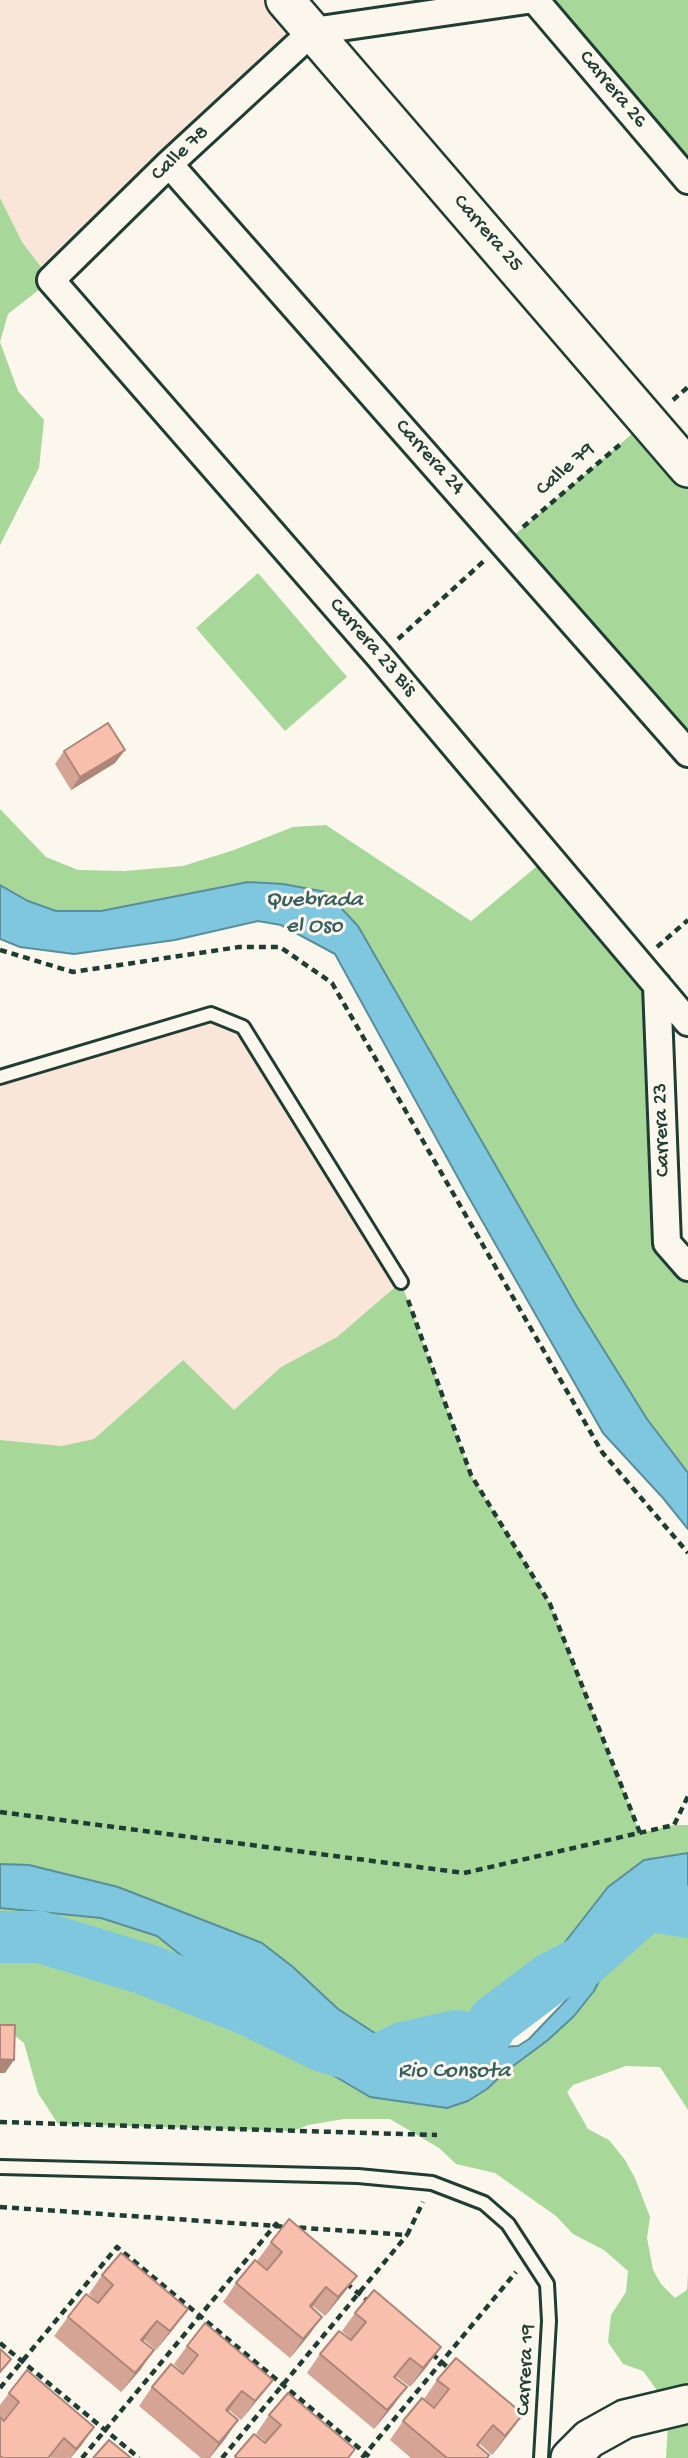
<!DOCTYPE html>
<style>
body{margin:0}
canvas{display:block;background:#fbf7ec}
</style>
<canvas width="688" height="2458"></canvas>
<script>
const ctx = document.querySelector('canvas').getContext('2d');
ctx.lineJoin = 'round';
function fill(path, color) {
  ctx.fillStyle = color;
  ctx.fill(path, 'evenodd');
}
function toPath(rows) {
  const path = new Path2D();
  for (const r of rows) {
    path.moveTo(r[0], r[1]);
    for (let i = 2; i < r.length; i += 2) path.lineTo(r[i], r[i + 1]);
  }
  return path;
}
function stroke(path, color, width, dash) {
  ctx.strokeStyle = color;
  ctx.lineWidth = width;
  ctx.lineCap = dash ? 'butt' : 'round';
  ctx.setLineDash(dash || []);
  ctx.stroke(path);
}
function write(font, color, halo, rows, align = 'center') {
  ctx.font = font + ' "Gochi Hand",sans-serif';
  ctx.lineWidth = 6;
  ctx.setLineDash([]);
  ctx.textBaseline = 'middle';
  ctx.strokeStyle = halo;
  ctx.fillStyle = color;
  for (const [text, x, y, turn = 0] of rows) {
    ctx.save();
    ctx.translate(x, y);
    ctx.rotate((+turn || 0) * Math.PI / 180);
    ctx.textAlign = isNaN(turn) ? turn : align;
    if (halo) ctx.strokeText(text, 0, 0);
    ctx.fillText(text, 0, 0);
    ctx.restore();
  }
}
const built = toPath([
 [0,0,285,0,313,31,51,280,22,242,0,198],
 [211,1014,243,1027,401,1282,337,1337,281,1367,234,1410,182,1360,94,1439,62,1446,0,1440,0,1077]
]);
const green = toPath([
 [535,0,688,0,688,180],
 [0,198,22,242,51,280,8,314,0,342],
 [0,342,18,391,44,420,39,468,0,545],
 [647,421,688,468,688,753,505,543],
 [258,573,347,677,285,731,196,628],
 [0,809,46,857,78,870,125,871,183,866,234,850,293,827,326,825,471,921,548,857,657,985,667,1242,688,1267,688,1473,647,1419,577,1307,358,926,326,892,283,884,248,882,101,911,56,911,28,901,0,885],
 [401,1282,471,1475,550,1604,640,1833,674,1825,688,1825,688,1853,644,1860,608,1887,562,1946,492,2012,457,2036,426,2049,403,2048,393,2045,338,2009,293,1967,262,1943,118,1887,29,1865,0,1864,0,1440,62,1446,94,1439,183,1360,234,1410,281,1367,337,1337],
 [688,1887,688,2110,660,2067,626,2066,573,2085,567,2092,588,2129,609,2140,625,2160,635,2178,650,2217,647,2238,653,2270,661,2284,675,2298,687,2290,688,2273,688,2458,666,2458,669,2407,643,2371,623,2364,608,2342,611,2315,626,2292,628,2271,604,2250,573,2234,556,2216,495,2173,456,2164,439,2148,390,2119,344,2119,308,2125,293,2131,58,2124,38,2093,24,2043,0,2024,0,1908,101,1918,157,1936,193,1965,276,2024,326,2071,370,2097,447,2108,468,2101,487,2089,505,2072,548,2040,574,2016,594,1991,627,1925,647,1905]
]);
const water = toPath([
 [248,882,283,884,326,892,358,926,577,1307,647,1419,688,1473,688,1529,663,1498,603,1433,468,1196,335,954,281,925,258,921,175,940,74,954,20,947,0,939,0,885,28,901,56,911,101,911,248,882],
 [688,1853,688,1887,647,1905,627,1925,594,1991,574,2016,548,2040,505,2072,487,2089,468,2101,447,2108,370,2097,326,2071,276,2024,193,1965,157,1936,101,1918,0,1908,0,1864,29,1865,118,1887,262,1943,293,1967,338,2009,393,2045,403,2048,426,2049,457,2036,492,2012,562,1946,608,1887,644,1860,688,1853],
 [583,1961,574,1992,529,2039,518,2046,499,2047,481,2041,483,2031,514,2005,535,1992,551,1978,583,1961]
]);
const river = toPath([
 [0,1937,40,1937,145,1969,249,2010,325,2047,376,2061,403,2048,457,2036,481,2041,494,2021,551,1978,584,1961,647,1905,688,1912]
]);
const path = toPath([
 [673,400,688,387],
 [523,527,623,442],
 [398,639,485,560],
 [657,947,688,920],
 [0,950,73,972,239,947,280,947,332,983,602,1452,688,1553],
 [408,1300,471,1475,550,1604,640,1833],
 [0,1812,464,1873,674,1825,688,1796],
 [0,2122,437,2135],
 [0,2207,407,2235,423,2202],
 [346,2283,369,2302],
 [0,2343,139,2458],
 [432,2354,452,2371],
 [0,2388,117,2247,371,2458],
 [82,2458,276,2224,285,2232],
 [222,2458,407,2235],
 [362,2458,516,2272]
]);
const lane = toPath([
 [0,1077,211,1014,243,1027,401,1282],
 [0,2167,358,2176,432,2183,484,2203,508,2224,547,2284,549,2321,541,2458]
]);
const street = toPath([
 [527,0,313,31,169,164,51,280,379,656,688,1022],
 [535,0,688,180],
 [169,164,688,753],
 [657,985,667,1243,688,1267]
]);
const secondary = toPath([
 [285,0,688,468],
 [570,2458,589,2439,625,2419,688,2404]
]);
const wall = toPath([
 [125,750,115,763,71,790,55,764,64,751],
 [271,2242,357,2276,343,2294,325,2316,313,2306,312,2308,309,2335,290,2358,223,2302,236,2283,267,2269,257,2261],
 [102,2275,174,2328,156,2350,144,2340,143,2341,141,2369,121,2392,54,2336,68,2317,98,2303,89,2294],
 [355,2313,428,2365,410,2387,397,2377,396,2378,393,2406,374,2429,307,2373,320,2354,351,2339,342,2331],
 [187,2346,273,2380,259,2398,241,2420,229,2410,228,2412,238,2420,225,2439,210,2458,201,2458,139,2406,152,2387,183,2373,174,2364],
 [437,2380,523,2414,510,2432,492,2455,480,2444,479,2446,487,2458,411,2458,390,2440,403,2421,434,2407,424,2399],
 [9,2393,94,2427,71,2458,52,2458,50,2457,50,2458,0,2458,0,2417,4,2421,5,2420,0,2416,0,2405],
 [269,2415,349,2458,234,2458,254,2434,265,2443,266,2442,256,2434]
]);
const shadedWall = toPath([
 [125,750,115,763,71,790,80,777],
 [0,2059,14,2060,5,2073,0,2073],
 [357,2276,343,2294,325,2316,338,2297],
 [326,2287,313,2306,297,2325,310,2306],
 [188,2309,174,2328,156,2350,170,2331],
 [322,2317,309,2335,290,2358,303,2339],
 [157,2321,144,2340,128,2359,141,2340],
 [441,2347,428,2365,410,2387,423,2368],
 [154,2350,141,2369,121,2392,135,2373],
 [273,2380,259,2398,241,2420,255,2401],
 [407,2387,393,2406,374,2429,387,2410],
 [242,2391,229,2410,213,2429,226,2410],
 [523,2414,510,2432,492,2455,505,2436],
 [238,2420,225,2439,209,2458,219,2443],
 [94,2427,81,2446,70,2458,76,2449]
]);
const building = toPath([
 [108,723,125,750,80,777,64,751,108,723],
 [0,2025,15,2025,14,2060,0,2059,0,2025],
 [289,2219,357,2276,338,2297,326,2287,310,2306,322,2317,303,2339,236,2283,255,2260,267,2270,282,2252,271,2242,289,2219],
 [121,2253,188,2309,170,2331,157,2321,141,2340,154,2350,135,2373,68,2317,86,2294,98,2303,113,2285,102,2275,121,2253],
 [374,2290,441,2347,423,2368,410,2358,394,2377,407,2387,387,2410,320,2354,339,2331,351,2340,366,2322,355,2313,374,2290],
 [205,2323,273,2380,255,2401,242,2391,226,2410,238,2420,219,2443,152,2387,171,2364,183,2374,198,2355,187,2346,205,2323],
 [0,2349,11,2359,0,2372,0,2349],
 [456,2358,523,2414,505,2436,493,2425,477,2445,489,2455,487,2458,447,2458,403,2421,422,2398,434,2408,449,2389,437,2380,456,2358],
 [27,2370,94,2427,76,2449,64,2438,48,2458,3,2458,0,2456,0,2417,4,2421,19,2402,9,2393,27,2370],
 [288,2393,355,2449,348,2458,237,2458,235,2456,254,2434,265,2443,281,2425,269,2415,288,2393],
 [109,2440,131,2458,93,2458,109,2440]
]);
const streetNames = [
 ["Carrera 26",612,90,50],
 ["Calle 78",181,154,-43],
 ["Carrera 25",487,234,49],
 ["Carrera 24",429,458,48],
 ["Calle 79",566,470,-41],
 ["Carrera 23 Bis",372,648,49],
 ["Carrera 23",663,1130,-92],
 ["Carrera 19",527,2370,-87]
];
const waterNames = [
 ["Quebrada",314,901],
 ["el Oso",314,927],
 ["Rio Consota",454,2072]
];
fill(built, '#fae6d9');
fill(green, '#a7d899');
fill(water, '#7fc6df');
stroke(water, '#598f9b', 2);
stroke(river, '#7fc6df', 52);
stroke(lane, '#1f3d34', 18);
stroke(street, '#1f3d34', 32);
stroke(secondary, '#1f3d34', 42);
stroke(path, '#1f3d34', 4.5, [7, 5]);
stroke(lane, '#fbf7ec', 12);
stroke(street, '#fbf7ec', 26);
stroke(secondary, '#fbf7ec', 37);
fill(wall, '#d5a495');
fill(shadedWall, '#ae8679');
fill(building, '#f8bfad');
stroke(building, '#ae8679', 2);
write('21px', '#1f3d34', '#fbf7ec', streetNames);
write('italic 23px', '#375f5f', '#fbf7ec', waterNames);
</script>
